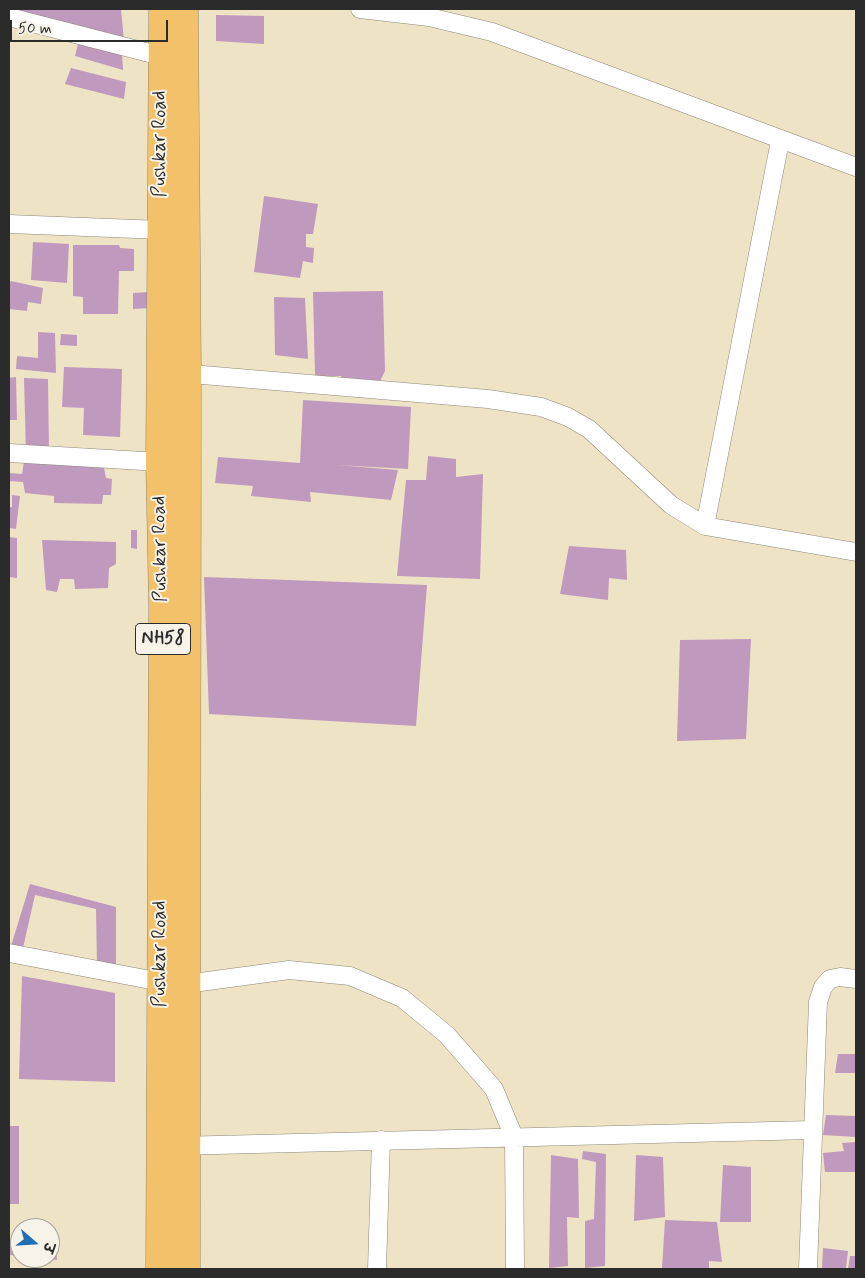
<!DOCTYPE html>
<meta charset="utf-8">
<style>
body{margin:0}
#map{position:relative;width:865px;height:1278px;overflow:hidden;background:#efe3c6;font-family:Mynerve,"Playpen Sans Deva",sans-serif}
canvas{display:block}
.frame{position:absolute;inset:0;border:10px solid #2b2b2b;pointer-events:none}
.north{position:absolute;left:10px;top:1218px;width:50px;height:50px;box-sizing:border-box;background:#f7f3e8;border:1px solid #a5a39c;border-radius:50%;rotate:109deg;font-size:14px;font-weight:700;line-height:20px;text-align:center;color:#2b2b2b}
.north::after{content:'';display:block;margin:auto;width:18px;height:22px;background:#1f6fb2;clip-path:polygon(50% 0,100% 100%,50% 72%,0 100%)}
.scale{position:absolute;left:10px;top:20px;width:158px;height:22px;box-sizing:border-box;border:2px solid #2b2b2b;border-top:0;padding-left:6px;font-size:15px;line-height:18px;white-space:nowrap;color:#2b2b2b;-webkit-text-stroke:4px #f7f3e8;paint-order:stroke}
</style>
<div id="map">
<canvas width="865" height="1278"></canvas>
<div class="frame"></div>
<div class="north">उ</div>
<div class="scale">50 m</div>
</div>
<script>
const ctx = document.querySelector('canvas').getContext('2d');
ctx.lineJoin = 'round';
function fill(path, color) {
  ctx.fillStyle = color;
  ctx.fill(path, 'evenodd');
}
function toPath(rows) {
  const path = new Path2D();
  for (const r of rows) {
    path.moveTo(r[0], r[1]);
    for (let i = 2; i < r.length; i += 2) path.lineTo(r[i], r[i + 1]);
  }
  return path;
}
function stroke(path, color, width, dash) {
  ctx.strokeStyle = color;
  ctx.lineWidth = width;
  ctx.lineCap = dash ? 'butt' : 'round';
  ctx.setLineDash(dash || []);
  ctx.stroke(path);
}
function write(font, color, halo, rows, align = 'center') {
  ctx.font = font + ' Mynerve,sans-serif';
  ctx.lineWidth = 4;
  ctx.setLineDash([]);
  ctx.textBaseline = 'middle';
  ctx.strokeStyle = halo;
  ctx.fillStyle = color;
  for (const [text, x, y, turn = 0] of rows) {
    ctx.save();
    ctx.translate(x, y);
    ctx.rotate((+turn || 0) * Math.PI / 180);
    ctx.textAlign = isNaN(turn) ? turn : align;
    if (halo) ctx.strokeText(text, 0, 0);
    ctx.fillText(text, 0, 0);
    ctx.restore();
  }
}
const building = toPath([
 [10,9,121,9,124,41],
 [216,15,264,16,264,44,216,41],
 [79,40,122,52,123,70,75,56],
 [71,68,126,82,124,99,65,84],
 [264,196,318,204,313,234,306,234,306,247,314,248,313,263,303,261,300,278,254,272],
 [33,242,69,244,67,283,31,280],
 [73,245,119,245,120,248,134,249,134,271,119,271,118,314,83,314,83,297,73,296],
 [11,281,43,288,41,304,28,302,27,311,9,309,9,284],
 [383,291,385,371,380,381,363,379,362,383,342,383,341,376,315,376,313,292],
 [148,292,149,308,133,309,133,293],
 [274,297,305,298,308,359,275,355],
 [38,332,55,333,56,373,16,369,17,356,38,358],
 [61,334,77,335,77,346,60,345],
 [64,367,122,369,120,437,83,435,84,408,62,407],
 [16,377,17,420,9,420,9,378],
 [24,378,48,379,49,452,26,453],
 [303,400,411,407,408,469,337,465,398,470,391,500,310,492,311,502,251,496,253,486,215,483,218,457,300,463],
 [428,456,456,459,456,477,483,474,480,579,397,576,406,480,426,480],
 [24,461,104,468,106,478,112,479,111,495,103,495,102,504,54,503,54,496,25,493,23,482,9,481,9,473,22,474],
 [12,495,20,496,16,529,9,528,9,507,12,507],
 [131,530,137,530,137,549,131,548],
 [9,537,17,538,17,578,9,577],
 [42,540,116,542,116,564,109,568,108,588,75,589,74,579,60,579,57,592,46,590],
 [569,546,626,550,627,580,609,578,608,600,560,594],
 [204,577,427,585,416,726,209,714],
 [751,639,746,739,677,741,680,640],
 [30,884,116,907,116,964,97,965,96,909,35,895,23,948,11,946],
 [22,976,115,993,115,1082,19,1079],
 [838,1054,856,1054,856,1073,835,1073],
 [826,1115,856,1116,856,1137,823,1135],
 [9,1126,19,1126,19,1204,9,1204],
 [856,1142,856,1172,825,1172,823,1153,844,1151,842,1143],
 [583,1151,606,1154,605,1266,585,1268,585,1221,594,1219,596,1162,582,1159],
 [551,1155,578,1159,579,1218,567,1217,568,1266,549,1268],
 [636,1155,663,1157,665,1217,634,1221],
 [723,1165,751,1167,751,1222,720,1222],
 [665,1220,717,1222,722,1262,709,1261,709,1269,662,1268],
 [9,1242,20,1243,20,1256,9,1255],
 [50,1244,56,1244,57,1260,50,1259],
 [823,1248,848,1251,846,1268,822,1269],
 [850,1256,856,1256,856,1269,848,1269]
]);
const street = toPath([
 [360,9,429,17,492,32,856,167],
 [9,17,161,56],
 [9,224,161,230],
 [179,373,488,399,541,407,568,417,589,429,671,505,705,526,856,552],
 [9,453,160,462],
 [705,526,780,141],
 [9,953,161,982],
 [186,984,289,970,350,976,402,998,447,1035,494,1089,514,1137,515,1269],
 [177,1146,812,1130],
 [377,1269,381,1140],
 [808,1269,818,1002,823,987,830,979,840,977,856,979]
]);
const highway = toPath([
 [184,9,187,374,186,1269],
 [160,1269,163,605,160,462,163,9]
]);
const shields = [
 [163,639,55]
];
const shieldNames = [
 ["NH58",163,639]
];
const streetNames = [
 ["Pushkar Road",161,144,-90],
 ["Pushkar Road",161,549,-91],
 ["Pushkar Road",161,954,-90]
];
fill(building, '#c099bf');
stroke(street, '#8d8778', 19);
stroke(highway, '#8d8778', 29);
stroke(street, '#fff', 18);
stroke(highway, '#f4c16b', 28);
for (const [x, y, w] of shields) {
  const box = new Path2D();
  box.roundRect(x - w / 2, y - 15.5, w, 31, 4);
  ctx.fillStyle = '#f7f3e8';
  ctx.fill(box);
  stroke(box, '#2b2b2b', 1);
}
write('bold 18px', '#2b2b2b', null, shieldNames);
write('19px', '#2b2b2b', '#f7f3e8', streetNames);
</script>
